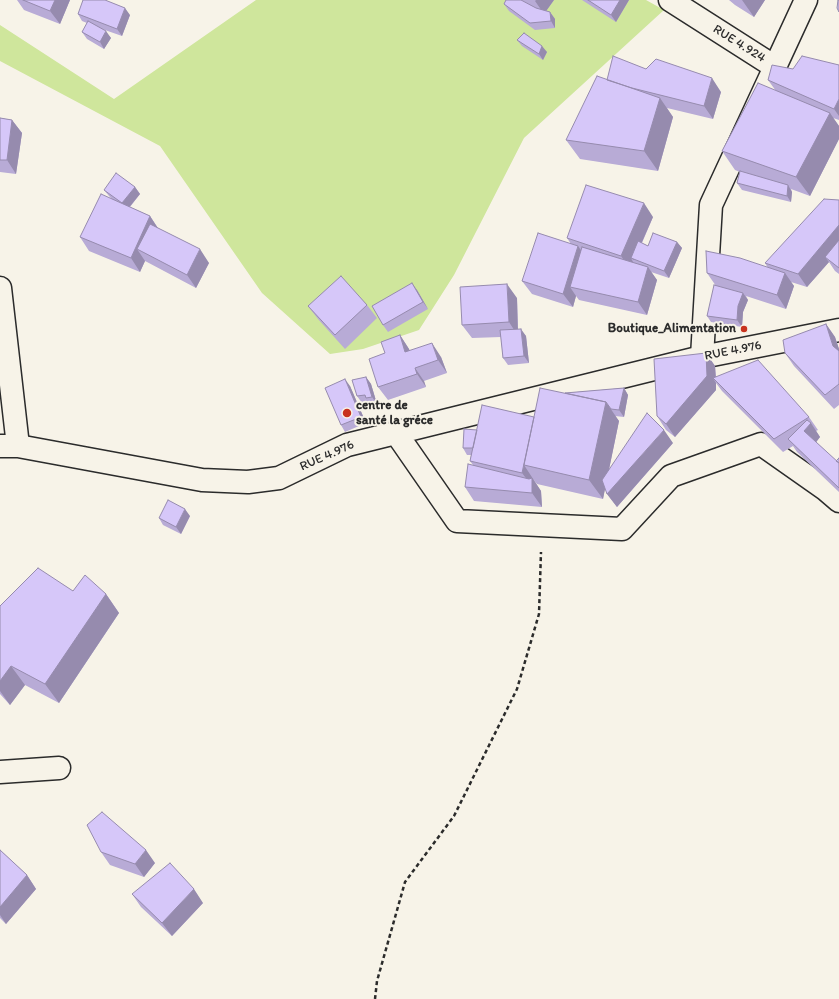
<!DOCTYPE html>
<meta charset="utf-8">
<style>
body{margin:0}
canvas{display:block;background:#f7f3e8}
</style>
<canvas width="839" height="999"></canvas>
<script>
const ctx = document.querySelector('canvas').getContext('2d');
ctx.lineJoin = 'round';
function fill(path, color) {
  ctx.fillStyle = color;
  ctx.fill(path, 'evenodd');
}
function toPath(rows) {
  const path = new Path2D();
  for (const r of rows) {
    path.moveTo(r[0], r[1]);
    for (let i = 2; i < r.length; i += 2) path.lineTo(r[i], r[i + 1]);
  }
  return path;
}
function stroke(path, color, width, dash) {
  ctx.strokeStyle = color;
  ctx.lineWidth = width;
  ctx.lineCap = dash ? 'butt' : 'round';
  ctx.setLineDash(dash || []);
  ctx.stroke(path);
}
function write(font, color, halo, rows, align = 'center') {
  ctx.font = font + ' Itim,sans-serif';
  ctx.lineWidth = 4;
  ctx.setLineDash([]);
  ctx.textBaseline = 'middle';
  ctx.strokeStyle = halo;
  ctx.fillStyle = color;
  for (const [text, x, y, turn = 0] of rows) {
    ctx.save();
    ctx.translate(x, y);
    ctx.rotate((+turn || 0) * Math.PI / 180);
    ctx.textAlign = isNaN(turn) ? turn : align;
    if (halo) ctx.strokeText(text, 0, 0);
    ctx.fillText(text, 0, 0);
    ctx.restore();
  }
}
const green = toPath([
 [256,0,646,0,664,10,524,138,454,275,419,330,363,349,330,354,262,293,160,146,0,61,0,25,114,99]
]);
const path = toPath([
 [375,999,377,981,405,882,454,816,517,689,539,614,541,552]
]);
const street = toPath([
 [670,0,775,67,711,205,702,357],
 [775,67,806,0],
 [0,288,18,446],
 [396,433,457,521,622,529,671,476,761,444,825,489,839,501],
 [0,446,18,446,202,480,248,482,279,478,347,445,702,357,839,330],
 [0,772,59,768]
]);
const wall = toPath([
 [17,0,70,0,60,24,24,10],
 [506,0,554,0,546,11,550,12,555,19,555,28,535,30,509,11,504,4],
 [582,0,629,0,616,22],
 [729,0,765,0,754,17,735,5],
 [78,14,130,15,122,36,102,29,111,38,104,49,87,39,82,32,87,23,82,21],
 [517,40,547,52,543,60,522,46],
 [839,65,839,120,833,118,839,126,839,139,810,196,791,189,792,192,791,202,742,190,737,183,740,172,735,170,722,151,776,91,768,80],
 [646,69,721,92,713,119,667,108,673,117,658,171,580,159,566,140,607,80],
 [0,118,12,120,22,133,16,174,0,172],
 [135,187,140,194,130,207,150,216,158,228,209,263,196,288,147,262,145,261,140,272,89,251,80,237,112,199,109,196,104,190],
 [839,200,839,274,835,271,829,262,807,287,791,282,794,286,786,309,746,296,748,300,743,312,742,327,711,322,707,316,716,286,707,273,768,268,765,263],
 [653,217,642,243,648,246,677,242,682,248,669,278,651,272,657,280,647,315,579,300,576,296,573,307,532,294,522,281,571,244,567,238],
 [417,290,428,309,388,332,383,325],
 [517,298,518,329,526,336,529,363,508,365,503,358,501,337,472,338,462,325],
 [367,305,377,318,345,349,318,319,308,306],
 [826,324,835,337,839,349,839,405,834,409,794,366,785,353],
 [400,335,409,349,410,351,441,357,447,373,424,381,426,387,388,400,378,387,385,353],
 [706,353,715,366,716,377,809,417,818,430,816,431,820,437,816,442,836,461,839,458,839,492,797,452,793,446,783,452,722,391,716,383,716,390,675,437,666,430,657,416],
 [366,377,371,384,377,404,371,405,368,402,362,403,357,396],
 [350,386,366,423,345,432,341,425],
 [624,388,628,395,624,417,615,416,619,421,609,469,673,443,617,507,607,494,605,488,603,499,537,484,533,479,541,491,542,507,474,501,465,487,473,465,470,461,471,455,467,455,463,448,477,430,534,417,565,393],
 [190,516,181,534,163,525,159,518],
 [73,591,106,594,119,613,59,703,25,685,10,705,0,694,0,606],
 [0,850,27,875,36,889,6,924,0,918],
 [101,852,155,863,144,877,110,865],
 [132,894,203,903,172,936,141,907]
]);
const shadedWall = toPath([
 [55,0,70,0,60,24,50,11],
 [536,0,554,0,544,14,535,1],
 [620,0,629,0,616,22,611,15],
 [742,0,765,0,754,17],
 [125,8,130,15,122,36,117,29],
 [550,12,555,19,555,28,551,21],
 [106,31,111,38,104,49,100,42],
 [542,46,547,52,543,60,539,54],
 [712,78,721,92,713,119,704,106],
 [660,98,673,117,658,171,644,151],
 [839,99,839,116,834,109],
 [830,113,839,126,839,139,810,196,796,177],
 [12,120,22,133,16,174,7,160],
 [788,185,792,192,791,202,787,196],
 [135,187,140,194,127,210,122,203],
 [644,203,653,217,634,260,631,258,633,262,630,269,621,256],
 [150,216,159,230,137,249,145,261,140,272,131,258],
 [839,225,839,250,825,257,829,262,807,287,798,274],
 [677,242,682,248,669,278,664,271],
 [578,246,587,259,570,287,576,296,573,307,563,294],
 [200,249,209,263,196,288,187,275],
 [648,267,657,280,647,315,638,302],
 [785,273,794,286,786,309,777,295],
 [412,283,417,290,428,309,423,302],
 [507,284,517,298,518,336,509,322],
 [743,293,748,300,743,312,742,327,737,320,738,306],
 [826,324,835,337,839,349,839,355,833,346],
 [521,329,526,336,529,363,524,356],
 [400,335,409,349,415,366,405,352],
 [432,343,441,357,447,373,438,360],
 [706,353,715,366,716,381,713,378,716,383,716,390,675,437,666,424],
 [415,368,424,381,426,387,417,374],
 [366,377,371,384,377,404,372,397],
 [345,379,350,386,366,423,361,417],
 [624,388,628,395,624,417,619,410],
 [606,402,619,421,603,499,589,480],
 [811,423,820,437,814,445,804,431],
 [664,430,673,443,617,507,607,494],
 [524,465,541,491,542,507,532,493,532,486,522,473],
 [185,509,190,516,181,534,176,527],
 [106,594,119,613,59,703,45,684],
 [11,666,25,685,10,705,0,691,0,681],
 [146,850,155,863,144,877,135,864],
 [27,875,36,889,6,924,0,915,0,907],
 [194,889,203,903,172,936,162,923]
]);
const building = toPath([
 [23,0,55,0,50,11,23,0],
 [83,0,105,0,125,8,117,29,78,14,83,0],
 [506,0,521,0,536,8,550,12,551,21,530,23,504,4,506,0],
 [588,0,620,0,611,15,588,0],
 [838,0,839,0,839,12,837,8,838,0],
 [88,21,106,31,100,42,82,32,88,21],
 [524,33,542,46,539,54,517,40,524,33],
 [613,56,646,69,656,59,712,78,704,106,632,88,607,80,613,56],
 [802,56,839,65,839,99,834,109,768,80,772,65,793,69,802,56],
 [597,76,660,98,644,151,566,140,597,76],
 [758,83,830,113,796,177,722,151,758,83],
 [0,118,12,120,7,160,0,160,0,118],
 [740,171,788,185,787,196,737,183,740,171],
 [116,173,135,187,122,203,104,190,116,173],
 [586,185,644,203,621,256,567,238,586,185],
 [101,194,150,216,131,258,80,237,101,194],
 [824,199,839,200,839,225,798,274,765,263,824,199],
 [150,224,200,249,187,275,137,249,150,224],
 [538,233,578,246,563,294,522,281,538,233],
 [653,233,677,242,664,271,631,258,638,241,648,246,653,233],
 [839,240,839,268,825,257,839,240],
 [582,247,648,267,638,302,570,287,582,247],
 [706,251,740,258,785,273,777,295,707,273,706,251],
 [341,276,367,305,335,335,308,306,341,276],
 [412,283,423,302,383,325,372,306,412,283],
 [507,284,509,322,462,325,460,287,507,284],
 [714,285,743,293,738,306,737,320,707,316,714,285],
 [826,324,833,346,839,351,839,384,825,395,785,353,783,340,826,324],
 [521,329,524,356,503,358,500,330,521,329],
 [400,335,405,352,432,343,438,360,415,368,417,374,378,387,369,359,385,353,381,342,400,335],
 [706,353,707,376,666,424,657,416,654,359,706,353],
 [758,360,809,417,774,439,713,378,758,360],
 [366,377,372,397,366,398,365,395,357,396,352,380,366,377],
 [345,379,361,417,341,425,325,388,345,379],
 [540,388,606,402,589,480,524,465,540,388],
 [624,388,619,410,611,409,606,402,565,393,624,388],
 [482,405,534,417,522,473,470,461,482,405],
 [647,413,664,430,607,494,602,480,647,413],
 [807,420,811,423,804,431,839,463,839,488,788,439,807,420],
 [464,429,477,430,473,448,463,448,464,429],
 [839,458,839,463,836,461,839,458],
 [468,464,529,479,532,478,532,493,465,487,468,464],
 [168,500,185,509,176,527,159,518,168,500],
 [38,568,73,591,85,575,106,594,45,684,11,666,0,681,0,606,38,568],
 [102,812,146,850,135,864,101,852,87,825,102,812],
 [0,850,27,875,0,907,0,850],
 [170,863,194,889,162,923,132,894,170,863]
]);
const markers = [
 [744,329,4,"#c8321e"],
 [347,413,5,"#c8321e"]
];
const streetNames = [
 ["RUE 4.924",739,44,32],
 ["RUE 4.976",733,351,-11],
 ["RUE 4.976",327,456,-24]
];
const poiNames = [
 ["Boutique_Alimentation",736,329],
 ["centre de",356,406,"left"],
 ["santé la gréce",356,421,"left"]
];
fill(green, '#cfe69c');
stroke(street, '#2b2b2b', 25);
stroke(path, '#2b2b2b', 2.5, [4, 3]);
stroke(street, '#f7f3e8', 22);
fill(wall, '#b8abd6');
fill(shadedWall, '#968bae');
fill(building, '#d6c7f9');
stroke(building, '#968bae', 1);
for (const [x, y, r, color] of markers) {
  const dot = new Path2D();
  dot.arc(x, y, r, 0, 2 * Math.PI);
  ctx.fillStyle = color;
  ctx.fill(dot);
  stroke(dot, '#f7f3e8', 1.5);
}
write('13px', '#2b2b2b', '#f7f3e8', streetNames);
write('bold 13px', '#2b2b2b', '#f7f3e8', poiNames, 'right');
</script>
